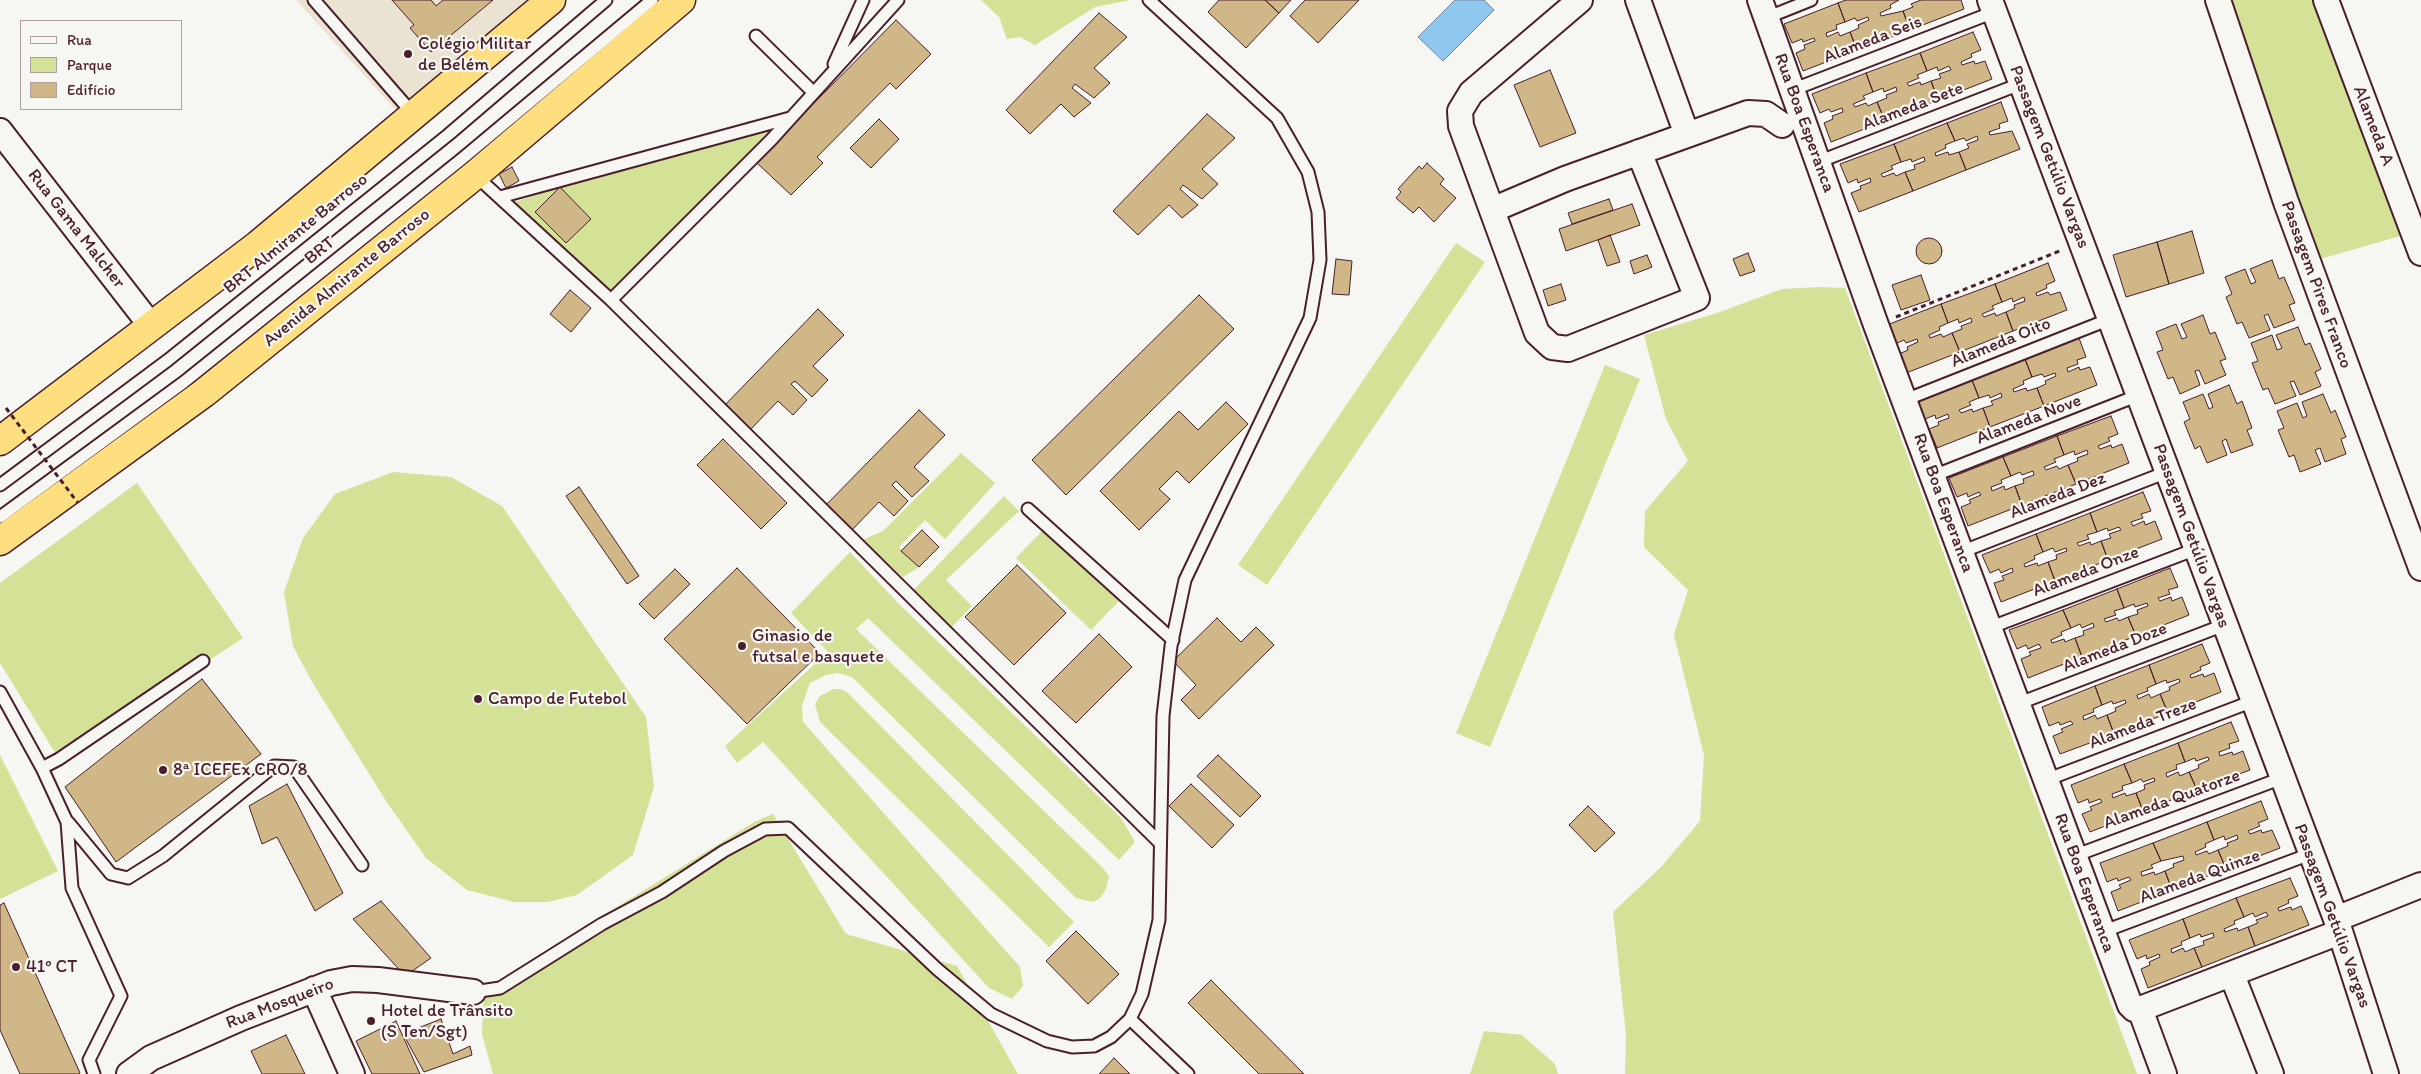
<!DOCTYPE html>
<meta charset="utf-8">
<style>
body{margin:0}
#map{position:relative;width:2421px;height:1074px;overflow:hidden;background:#f6f6f2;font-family:Itim,sans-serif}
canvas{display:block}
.legend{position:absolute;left:20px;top:20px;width:162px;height:90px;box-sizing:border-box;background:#f6f6f2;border:1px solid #b1a0a2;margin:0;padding:6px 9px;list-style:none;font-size:15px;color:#4a1f2b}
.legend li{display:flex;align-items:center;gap:10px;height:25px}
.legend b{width:25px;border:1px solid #b1a0a2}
</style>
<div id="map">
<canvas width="2421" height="1074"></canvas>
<ul class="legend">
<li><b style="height:6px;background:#f6f6f2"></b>Rua</li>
<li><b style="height:14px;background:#d3e296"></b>Parque</li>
<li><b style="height:14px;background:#d0b787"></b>Edifício</li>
</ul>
</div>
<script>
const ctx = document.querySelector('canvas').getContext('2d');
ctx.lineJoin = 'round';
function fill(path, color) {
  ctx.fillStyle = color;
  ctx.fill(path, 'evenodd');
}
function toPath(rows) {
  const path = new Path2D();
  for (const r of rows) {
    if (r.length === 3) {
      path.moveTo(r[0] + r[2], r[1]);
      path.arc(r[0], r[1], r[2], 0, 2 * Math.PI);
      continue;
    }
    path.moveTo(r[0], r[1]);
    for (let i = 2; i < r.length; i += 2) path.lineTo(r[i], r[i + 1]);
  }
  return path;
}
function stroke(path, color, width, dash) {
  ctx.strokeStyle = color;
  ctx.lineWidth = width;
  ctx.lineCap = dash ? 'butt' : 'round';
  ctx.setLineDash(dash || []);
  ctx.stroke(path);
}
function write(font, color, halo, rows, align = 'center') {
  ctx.font = font + ' Itim,sans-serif';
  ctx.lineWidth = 4.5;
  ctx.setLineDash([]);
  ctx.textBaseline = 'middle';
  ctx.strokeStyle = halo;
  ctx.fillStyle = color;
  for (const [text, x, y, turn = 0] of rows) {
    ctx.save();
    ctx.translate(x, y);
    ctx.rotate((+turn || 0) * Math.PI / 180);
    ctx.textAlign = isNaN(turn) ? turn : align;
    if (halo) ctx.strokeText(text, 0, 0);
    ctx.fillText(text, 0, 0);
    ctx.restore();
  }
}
const built = toPath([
 [296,0,535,0,399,114]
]);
const green = toPath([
 [981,0,1131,0,1095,7,1035,45,1020,37,1007,39,999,17],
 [2224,0,2318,0,2407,234,2317,260],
 [778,126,609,292,515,202,560,187],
 [1456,243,1485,262,1267,585,1238,565],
 [1819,287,1845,288,2137,1074,1625,1074,1626,1035,1613,912,1661,867,1700,821,1704,755,1674,635,1688,590,1644,547,1645,511,1688,461,1666,419,1644,335,1717,313,1782,289],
 [1605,365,1640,379,1490,747,1456,733],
 [961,453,995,483,945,539,925,520,899,547,919,567,903,577,862,540,883,531],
 [393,472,451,477,502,506,646,717,654,787,633,855,577,895,548,902,514,902,467,890,426,858,386,801,311,680,293,646,284,592,303,538,335,494],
 [137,483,243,638,59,759,0,663,0,583],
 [1004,496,1019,511,946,580,972,606,947,632,906,598],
 [1044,529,1119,601,1091,630,1016,558],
 [850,552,899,604,1121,818,1135,842,1119,860,868,618,856,629,1104,869,1109,877,1106,889,1101,897,1094,902,1076,898,852,677,838,673,826,675,810,683,802,705,803,722,1020,967,1023,986,1012,999,989,988,763,742,737,763,725,746,828,652,791,613],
 [833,689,841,689,848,693,1074,922,1049,947,820,722,815,704,820,696],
 [0,755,58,871,0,899],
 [773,814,846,934,957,966,1018,1074,493,1074,482,1034,484,995,570,936,756,821],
 [1484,1031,1522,1035,1555,1064,1558,1074,1470,1074]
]);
const water = toPath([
 [1455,0,1484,0,1494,10,1443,61,1418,37,1455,0]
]);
const building = toPath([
 [392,0,431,0,436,6,443,0,493,0,431,52,410,28,414,25,392,0],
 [1219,0,1265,0,1279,13,1246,48,1208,12,1219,0],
 [1265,0,1291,0,1279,13,1265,0],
 [1305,0,1359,0,1318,43,1290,16,1305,0],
 [1846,0,1899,0,1890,5,1891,8,1880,13,1881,16,1903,11,1910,30,1857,50,1850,32,1859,28,1858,25,1869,20,1868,17,1857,21,1855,18,1845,22,1838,3,1846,0],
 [1921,0,1961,0,1964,9,1910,30,1903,11,1913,7,1911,4,1921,0],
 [1838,3,1845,22,1836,25,1837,29,1826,33,1827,37,1838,32,1840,36,1850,32,1857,50,1803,71,1796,53,1805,49,1804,45,1815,41,1814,38,1803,42,1802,39,1792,43,1784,24,1838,3],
 [1099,13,1127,37,1094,68,1110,83,1094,98,1075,84,1072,88,1091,103,1074,117,1061,104,1030,134,1006,110,1099,13],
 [896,20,931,54,896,89,890,83,817,157,823,163,791,195,756,162,896,20],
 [1973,32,1981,50,1971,54,1972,57,1961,62,1962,65,1974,61,1975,64,1985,61,1992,79,1938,100,1931,81,1941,78,1939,74,1951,70,1949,66,1938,71,1937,67,1927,71,1920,53,1973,32],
 [1920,53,1927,71,1917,75,1919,78,1907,83,1909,86,1920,82,1921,85,1931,81,1938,100,1885,121,1877,102,1887,98,1886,95,1897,91,1896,87,1884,92,1883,88,1873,92,1866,73,1920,53],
 [1550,70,1576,133,1540,147,1514,85,1550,70],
 [1866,73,1873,92,1863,96,1865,99,1853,104,1855,107,1866,103,1868,106,1877,102,1885,121,1831,142,1824,123,1833,119,1832,116,1843,112,1842,108,1831,112,1829,109,1820,113,1812,94,1866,73],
 [2001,102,2008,121,1999,124,2000,128,1989,132,1990,135,2012,131,2020,149,1966,170,1959,152,1969,148,1967,144,1978,140,1977,136,1966,141,1964,138,1955,141,1947,123,2001,102],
 [1207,114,1235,138,1202,169,1218,184,1202,199,1183,185,1180,189,1198,205,1182,218,1169,205,1138,235,1113,211,1207,114],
 [879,119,899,139,871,168,850,148,879,119],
 [1947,123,1955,141,1945,145,1946,148,1935,153,1936,156,1948,152,1949,155,1959,152,1966,170,1913,191,1905,172,1915,169,1914,165,1925,161,1924,157,1912,162,1911,159,1901,162,1894,144,1947,123],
 [1894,144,1901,162,1891,166,1893,169,1881,174,1883,177,1894,173,1896,176,1905,172,1913,191,1859,212,1851,193,1861,189,1860,186,1871,182,1870,178,1858,183,1857,179,1848,183,1840,164,1894,144],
 [1427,163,1444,179,1440,184,1456,198,1434,222,1419,207,1413,213,1396,198,1401,192,1398,189,1419,166,1422,169,1427,163],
 [512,167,519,181,506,188,499,174,512,167],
 [560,187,591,219,566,243,535,212,560,187],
 [1609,199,1613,210,1572,224,1568,213,1609,199],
 [1632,204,1640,225,1566,251,1559,229,1632,204],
 [2192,231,2204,273,2169,284,2157,242,2192,231],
 [1610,235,1620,262,1607,266,1598,240,1610,235],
 [1929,251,13],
 [2157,242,2169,284,2126,297,2113,255,2157,242],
 [1748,253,1755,271,1740,276,1733,259,1748,253],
 [1647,255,1652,267,1634,274,1630,261,1647,255],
 [1336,259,1352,261,1349,295,1332,294,1336,259],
 [2272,260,2279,279,2284,277,2295,303,2289,305,2295,320,2274,328,2268,314,2264,316,2270,330,2249,338,2242,322,2237,324,2226,297,2232,294,2225,277,2245,269,2251,284,2256,282,2250,269,2272,260],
 [2048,263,2055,281,2046,285,2047,288,2036,293,2037,296,2048,292,2050,295,2060,292,2067,310,2013,331,2006,312,2015,308,2014,305,2025,301,2024,297,2013,302,2012,298,2002,302,1995,284,2048,263],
 [1921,275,1930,300,1901,310,1892,285,1921,275],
 [1561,284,1566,300,1548,306,1543,290,1561,284],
 [1995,284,2002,302,1992,306,1994,309,1982,314,1984,317,1995,313,1996,316,2006,312,2013,331,1960,352,1952,333,1962,329,1961,326,1972,322,1971,318,1959,323,1958,319,1948,323,1941,304,1995,284],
 [570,290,591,308,571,332,550,314,570,290],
 [1199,295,1234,329,1066,495,1032,460,1199,295],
 [1941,304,1948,323,1939,327,1940,330,1929,335,1930,338,1941,334,1943,337,1952,333,1960,352,1906,373,1899,354,1908,350,1907,347,1918,342,1917,339,1906,343,1904,340,1895,344,1887,325,1941,304],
 [818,309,844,335,813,366,828,380,812,397,795,381,791,384,807,400,793,415,778,401,749,431,723,407,818,309],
 [2203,315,2210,334,2215,332,2226,359,2220,361,2226,375,2205,384,2199,370,2195,371,2200,385,2180,394,2173,377,2168,379,2157,352,2163,350,2156,332,2176,324,2182,339,2187,337,2181,324,2203,315],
 [2298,327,2305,345,2310,343,2321,369,2315,372,2321,386,2300,395,2294,381,2290,382,2296,396,2275,404,2268,388,2263,390,2252,363,2258,361,2251,343,2272,335,2277,350,2282,348,2276,335,2298,327],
 [2079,338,2086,357,2077,360,2078,364,2067,368,2068,372,2079,367,2080,370,2090,367,2097,385,2044,406,2037,388,2046,384,2045,381,2056,376,2055,373,2044,377,2042,374,2032,377,2025,359,2079,338],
 [2025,359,2032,377,2023,381,2024,384,2013,389,2014,392,2026,388,2027,391,2037,388,2044,406,1990,427,1983,408,1993,405,1991,401,2002,397,2001,393,1990,398,1989,395,1979,398,1972,380,2025,359],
 [1972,380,1979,398,1969,402,1971,405,1959,410,1961,413,1972,409,1973,412,1983,408,1990,427,1937,448,1929,429,1939,425,1938,422,1949,418,1948,414,1936,419,1935,415,1925,419,1918,401,1972,380],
 [2229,385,2237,404,2242,401,2252,428,2247,430,2253,445,2231,453,2226,439,2222,441,2227,455,2207,463,2200,446,2195,449,2184,422,2190,419,2183,402,2203,394,2209,409,2213,407,2208,394,2229,385],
 [2323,394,2331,413,2335,410,2346,437,2341,439,2346,454,2325,462,2320,448,2315,450,2321,464,2300,472,2294,455,2289,457,2278,430,2284,428,2277,411,2297,403,2303,418,2307,416,2302,402,2323,394],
 [1226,402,1248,424,1189,483,1177,471,1159,489,1170,499,1139,530,1100,491,1179,411,1198,430,1226,402],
 [919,410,945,435,914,467,929,481,912,497,896,481,892,485,908,501,894,516,879,502,850,532,824,507,919,410],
 [2111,416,2118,434,2108,438,2110,441,2098,446,2100,449,2111,445,2112,448,2122,444,2129,463,2076,484,2068,465,2078,461,2077,458,2088,454,2087,450,2075,455,2074,451,2064,455,2057,436,2111,416],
 [2057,436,2064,455,2054,459,2056,462,2044,467,2046,470,2057,466,2059,469,2068,465,2076,484,2022,505,2015,486,2024,483,2023,479,2034,475,2033,471,2022,475,2020,472,2011,476,2003,457,2057,436],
 [723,439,787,503,761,529,697,465,723,439],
 [2003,457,2011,476,2001,480,2002,483,1991,487,1992,491,2004,486,2005,490,2015,486,2022,505,1968,526,1961,507,1971,503,1969,500,1981,495,1979,492,1968,497,1967,493,1957,497,1949,478,2003,457],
 [579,487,639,576,627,584,566,496,579,487],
 [2143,492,2151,511,2141,514,2143,518,2131,522,2133,526,2144,521,2145,525,2155,521,2162,539,2108,560,2101,541,2111,538,2109,534,2121,530,2119,527,2108,531,2107,528,2097,532,2090,513,2143,492],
 [2090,513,2097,532,2087,535,2089,539,2077,543,2079,546,2090,542,2091,545,2101,541,2108,560,2055,581,2048,562,2057,559,2056,555,2067,551,2066,548,2055,552,2053,548,2043,552,2036,534,2090,513],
 [922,530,939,547,919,567,901,551,922,530],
 [2036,534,2043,552,2034,556,2035,559,2024,564,2025,567,2037,563,2038,566,2048,562,2055,581,2001,602,1994,583,2004,580,2002,576,2013,572,2012,568,2001,573,1999,569,1990,573,1982,555,2036,534],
 [1017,565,1066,613,1014,665,965,617,1017,565],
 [737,568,820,653,747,724,664,639,737,568],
 [2170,568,2178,587,2168,590,2170,594,2158,598,2160,601,2171,597,2172,601,2182,597,2189,615,2136,636,2128,617,2138,614,2137,610,2148,606,2147,603,2135,607,2134,604,2124,608,2117,589,2170,568],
 [675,569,690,584,654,619,639,604,675,569],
 [2117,589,2124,608,2114,611,2116,615,2104,619,2106,622,2117,618,2119,621,2128,617,2136,636,2082,657,2075,638,2084,635,2083,631,2094,627,2093,623,2082,628,2080,624,2071,628,2063,610,2117,589],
 [2063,610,2071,628,2061,632,2062,635,2051,640,2052,643,2064,639,2065,642,2075,638,2082,657,2028,678,2021,659,2031,655,2029,652,2041,648,2039,644,2028,649,2026,645,2017,649,2009,630,2063,610],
 [1217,618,1241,642,1256,627,1274,645,1199,719,1181,700,1196,685,1173,661,1217,618],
 [1099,634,1132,667,1076,723,1042,691,1099,634],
 [2202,644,2210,663,2200,667,2201,670,2190,675,2191,678,2203,674,2204,677,2214,673,2221,692,2168,713,2160,694,2170,690,2169,687,2180,682,2179,679,2167,683,2166,680,2156,684,2149,665,2202,644],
 [2149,665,2156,684,2147,688,2148,691,2137,695,2138,699,2149,694,2151,698,2160,694,2168,713,2114,734,2107,715,2116,711,2115,708,2126,703,2125,700,2113,704,2112,701,2102,705,2095,686,2149,665],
 [202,679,261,754,116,862,65,787,202,679],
 [2095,686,2102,705,2093,709,2094,712,2083,716,2084,720,2095,715,2097,719,2107,715,2114,734,2060,754,2053,736,2063,732,2061,729,2073,724,2071,721,2060,725,2059,722,2049,726,2042,707,2095,686],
 [2231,722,2239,741,2229,744,2230,748,2219,752,2220,756,2232,752,2233,755,2243,751,2250,770,2197,790,2189,772,2199,768,2198,765,2209,760,2208,757,2196,761,2195,758,2185,762,2178,743,2231,722],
 [2178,743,2185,762,2176,765,2177,769,2166,773,2167,777,2178,772,2180,776,2189,772,2197,790,2143,811,2136,793,2145,789,2144,785,2155,781,2154,778,2143,782,2141,779,2132,783,2124,764,2178,743],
 [1218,755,1261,796,1240,817,1197,776,1218,755],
 [2124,764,2132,783,2122,786,2123,790,2112,794,2113,798,2125,793,2126,796,2136,793,2143,811,2090,832,2082,814,2092,810,2090,807,2102,802,2100,799,2089,803,2088,799,2078,803,2071,785,2124,764],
 [287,784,343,893,315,911,277,837,262,844,249,806,287,784],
 [1191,784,1234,825,1212,848,1169,806,1191,784],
 [2261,801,2268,819,2258,823,2260,826,2248,831,2250,834,2261,830,2262,833,2272,830,2280,848,2226,869,2218,850,2228,846,2227,843,2238,839,2237,835,2225,840,2224,836,2214,840,2207,822,2261,801],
 [1588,806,1615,833,1595,852,1569,825,1588,806],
 [2207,822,2214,840,2205,844,2206,847,2195,852,2196,855,2207,851,2209,854,2218,850,2226,869,2172,890,2165,871,2174,867,2173,864,2184,860,2183,856,2161,861,2153,843,2207,822],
 [2153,843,2161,861,2151,865,2153,868,2141,872,2142,876,2154,872,2155,875,2165,871,2172,890,2118,911,2111,892,2121,888,2119,885,2131,880,2129,877,2118,881,2117,878,2107,882,2100,863,2153,843],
 [2290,878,2298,896,2288,900,2289,903,2278,908,2279,911,2291,907,2292,910,2301,906,2309,925,2255,946,2248,927,2258,923,2256,920,2268,916,2266,912,2255,917,2253,913,2244,917,2236,898,2290,878],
 [2236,898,2244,917,2234,921,2235,924,2224,929,2225,932,2237,928,2238,931,2248,927,2255,946,2202,967,2194,948,2204,945,2203,941,2214,937,2213,933,2201,937,2200,934,2190,938,2183,919,2236,898],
 [381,901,431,958,405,976,353,919,381,901],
 [4,903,80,1073,78,1074,20,1074,0,1030,0,905,4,903],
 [2183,919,2190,938,2181,942,2182,945,2171,949,2172,953,2183,948,2185,952,2194,948,2202,967,2148,988,2141,969,2150,965,2149,962,2160,957,2159,954,2147,959,2146,955,2137,959,2129,940,2183,919],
 [1076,931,1119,974,1088,1004,1046,961,1076,931],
 [1211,980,1304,1074,1259,1074,1188,1003,1211,980],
 [441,1019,453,1054,470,1046,472,1055,424,1072,403,1034,441,1019],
 [396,1021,420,1074,372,1074,356,1041,396,1021],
 [286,1035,305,1074,262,1074,251,1051,286,1035],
 [1114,1058,1130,1074,1099,1074,1114,1058]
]);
const path = toPath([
 [1896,317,2062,250]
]);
const lane = toPath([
 [314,0,414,115],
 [1149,0,1277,118,1308,172,1318,212,1320,260,1310,318,1185,580,1171,646,1163,716,1159,920,1142,994,1130,1019,1188,1074],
 [1766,18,1811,0],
 [756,36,814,93],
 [834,64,863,0],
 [1792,90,1994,12],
 [1818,162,2020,84],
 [475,175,611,300,1159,842],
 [500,197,790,118],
 [611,300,771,140,898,0],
 [1905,400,2110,319],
 [1933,476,2139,395],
 [0,485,168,360,448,135,606,0],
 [1028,509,1173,640],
 [0,517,184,382,463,158,652,0],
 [1961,552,2167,472],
 [1989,628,2196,549],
 [0,692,42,768,67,822,72,888,121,996,89,1060,94,1074],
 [2017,704,2224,625],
 [42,768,59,759,203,661],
 [2046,780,2253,701],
 [68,822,111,874,128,878,163,856,274,766,294,767,362,865],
 [2074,856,2282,778],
 [2102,932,2310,854],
 [473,992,500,988,602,924,662,892,724,851,765,829,788,828,937,969,991,1014,1047,1041,1072,1047,1094,1046,1111,1037,1130,1019]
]);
const street = toPath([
 [1580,0,1471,93,1460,111,1461,126,1537,333,1552,347,1568,349,1697,298,1639,152],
 [1638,0,1687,135],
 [1760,0,1876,325,2130,1005,2134,1009,2140,1009,2340,932],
 [1990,0,2336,919,2386,1074],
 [2218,0,2286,202,2421,568],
 [2326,0,2421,253],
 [0,131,152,327],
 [1492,210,1565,179,1748,113,1766,114,1782,125],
 [2336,919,2421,885],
 [2232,975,2271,1074],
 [314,989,352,1074],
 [2140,1009,2164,1074],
 [129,1074,151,1058,241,1018,331,983,352,979,378,980,473,992]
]);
const highway = toPath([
 [0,441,258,245,551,0],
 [0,541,204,393,475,175,681,0]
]);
const pathBridge = toPath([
 [6,408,78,503]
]);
const markers = [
 [408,54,5,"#4a1f2b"],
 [742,646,5,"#4a1f2b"],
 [478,699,5,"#4a1f2b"],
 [163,770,5,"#4a1f2b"],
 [16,967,5,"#4a1f2b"],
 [371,1021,5,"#4a1f2b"]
];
const streetNames = [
 ["Alameda Seis",1873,40,-21],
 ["Alameda Sete",1913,107,-21],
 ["Rua Boa Esperanca",1804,123,70],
 ["Alameda A",2373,126,69],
 ["Passagem Getúlio Vargas",2049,157,69],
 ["Rua Gama Malcher",76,229,52],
 ["BRT Almirante Barroso",296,234,-39],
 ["BRT",320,251,-39],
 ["Avenida Almirante Barroso",347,278,-39],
 ["Passagem Pires Franco",2316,285,70],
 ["Alameda Oito",2001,343,-22],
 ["Alameda Nove",2029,420,-21],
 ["Alameda Dez",2058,496,-21],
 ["Rua Boa Esperanca",1943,503,70],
 ["Passagem Getúlio Vargas",2191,536,70],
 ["Alameda Onze",2086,572,-21],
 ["Alameda Doze",2115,648,-21],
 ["Alameda Treze",2143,724,-21],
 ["Alameda Quatorze",2172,800,-20],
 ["Alameda Quinze",2200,877,-20],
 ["Rua Boa Esperanca",2084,883,70],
 ["Passagem Getúlio Vargas",2332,916,70],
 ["Rua Mosqueiro",280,1004,-21]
];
const poiNames = [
 ["Colégio Militar",418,44],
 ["de Belém",418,65],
 ["Ginasio de",752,636],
 ["futsal e basquete",752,657],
 ["Campo de Futebol",488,699],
 ["8ª ICEFEx CRO/8",173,770],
 ["41º CT",26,967],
 ["Hotel de Trânsito",381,1011],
 ["(S Ten/Sgt)",381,1032]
];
fill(built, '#ebe3d2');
fill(green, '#d3e296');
fill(water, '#90c7ee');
stroke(water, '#7484a0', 1);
fill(building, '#d0b787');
stroke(building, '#4a1f2b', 1);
stroke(lane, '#4a1f2b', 15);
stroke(street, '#4a1f2b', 28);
stroke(highway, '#4a1f2b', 31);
stroke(path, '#4a1f2b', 3, [5, 4]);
stroke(lane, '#f6f6f2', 11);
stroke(street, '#f6f6f2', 24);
stroke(highway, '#fedf80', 28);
stroke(pathBridge, '#4a1f2b', 3, [5, 4]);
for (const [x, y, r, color] of markers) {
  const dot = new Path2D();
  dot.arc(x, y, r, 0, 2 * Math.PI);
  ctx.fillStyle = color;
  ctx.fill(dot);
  stroke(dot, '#f6f6f2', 2);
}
write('18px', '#4a1f2b', '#f6f6f2', streetNames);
write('18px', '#4a1f2b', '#f6f6f2', poiNames, 'left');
</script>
